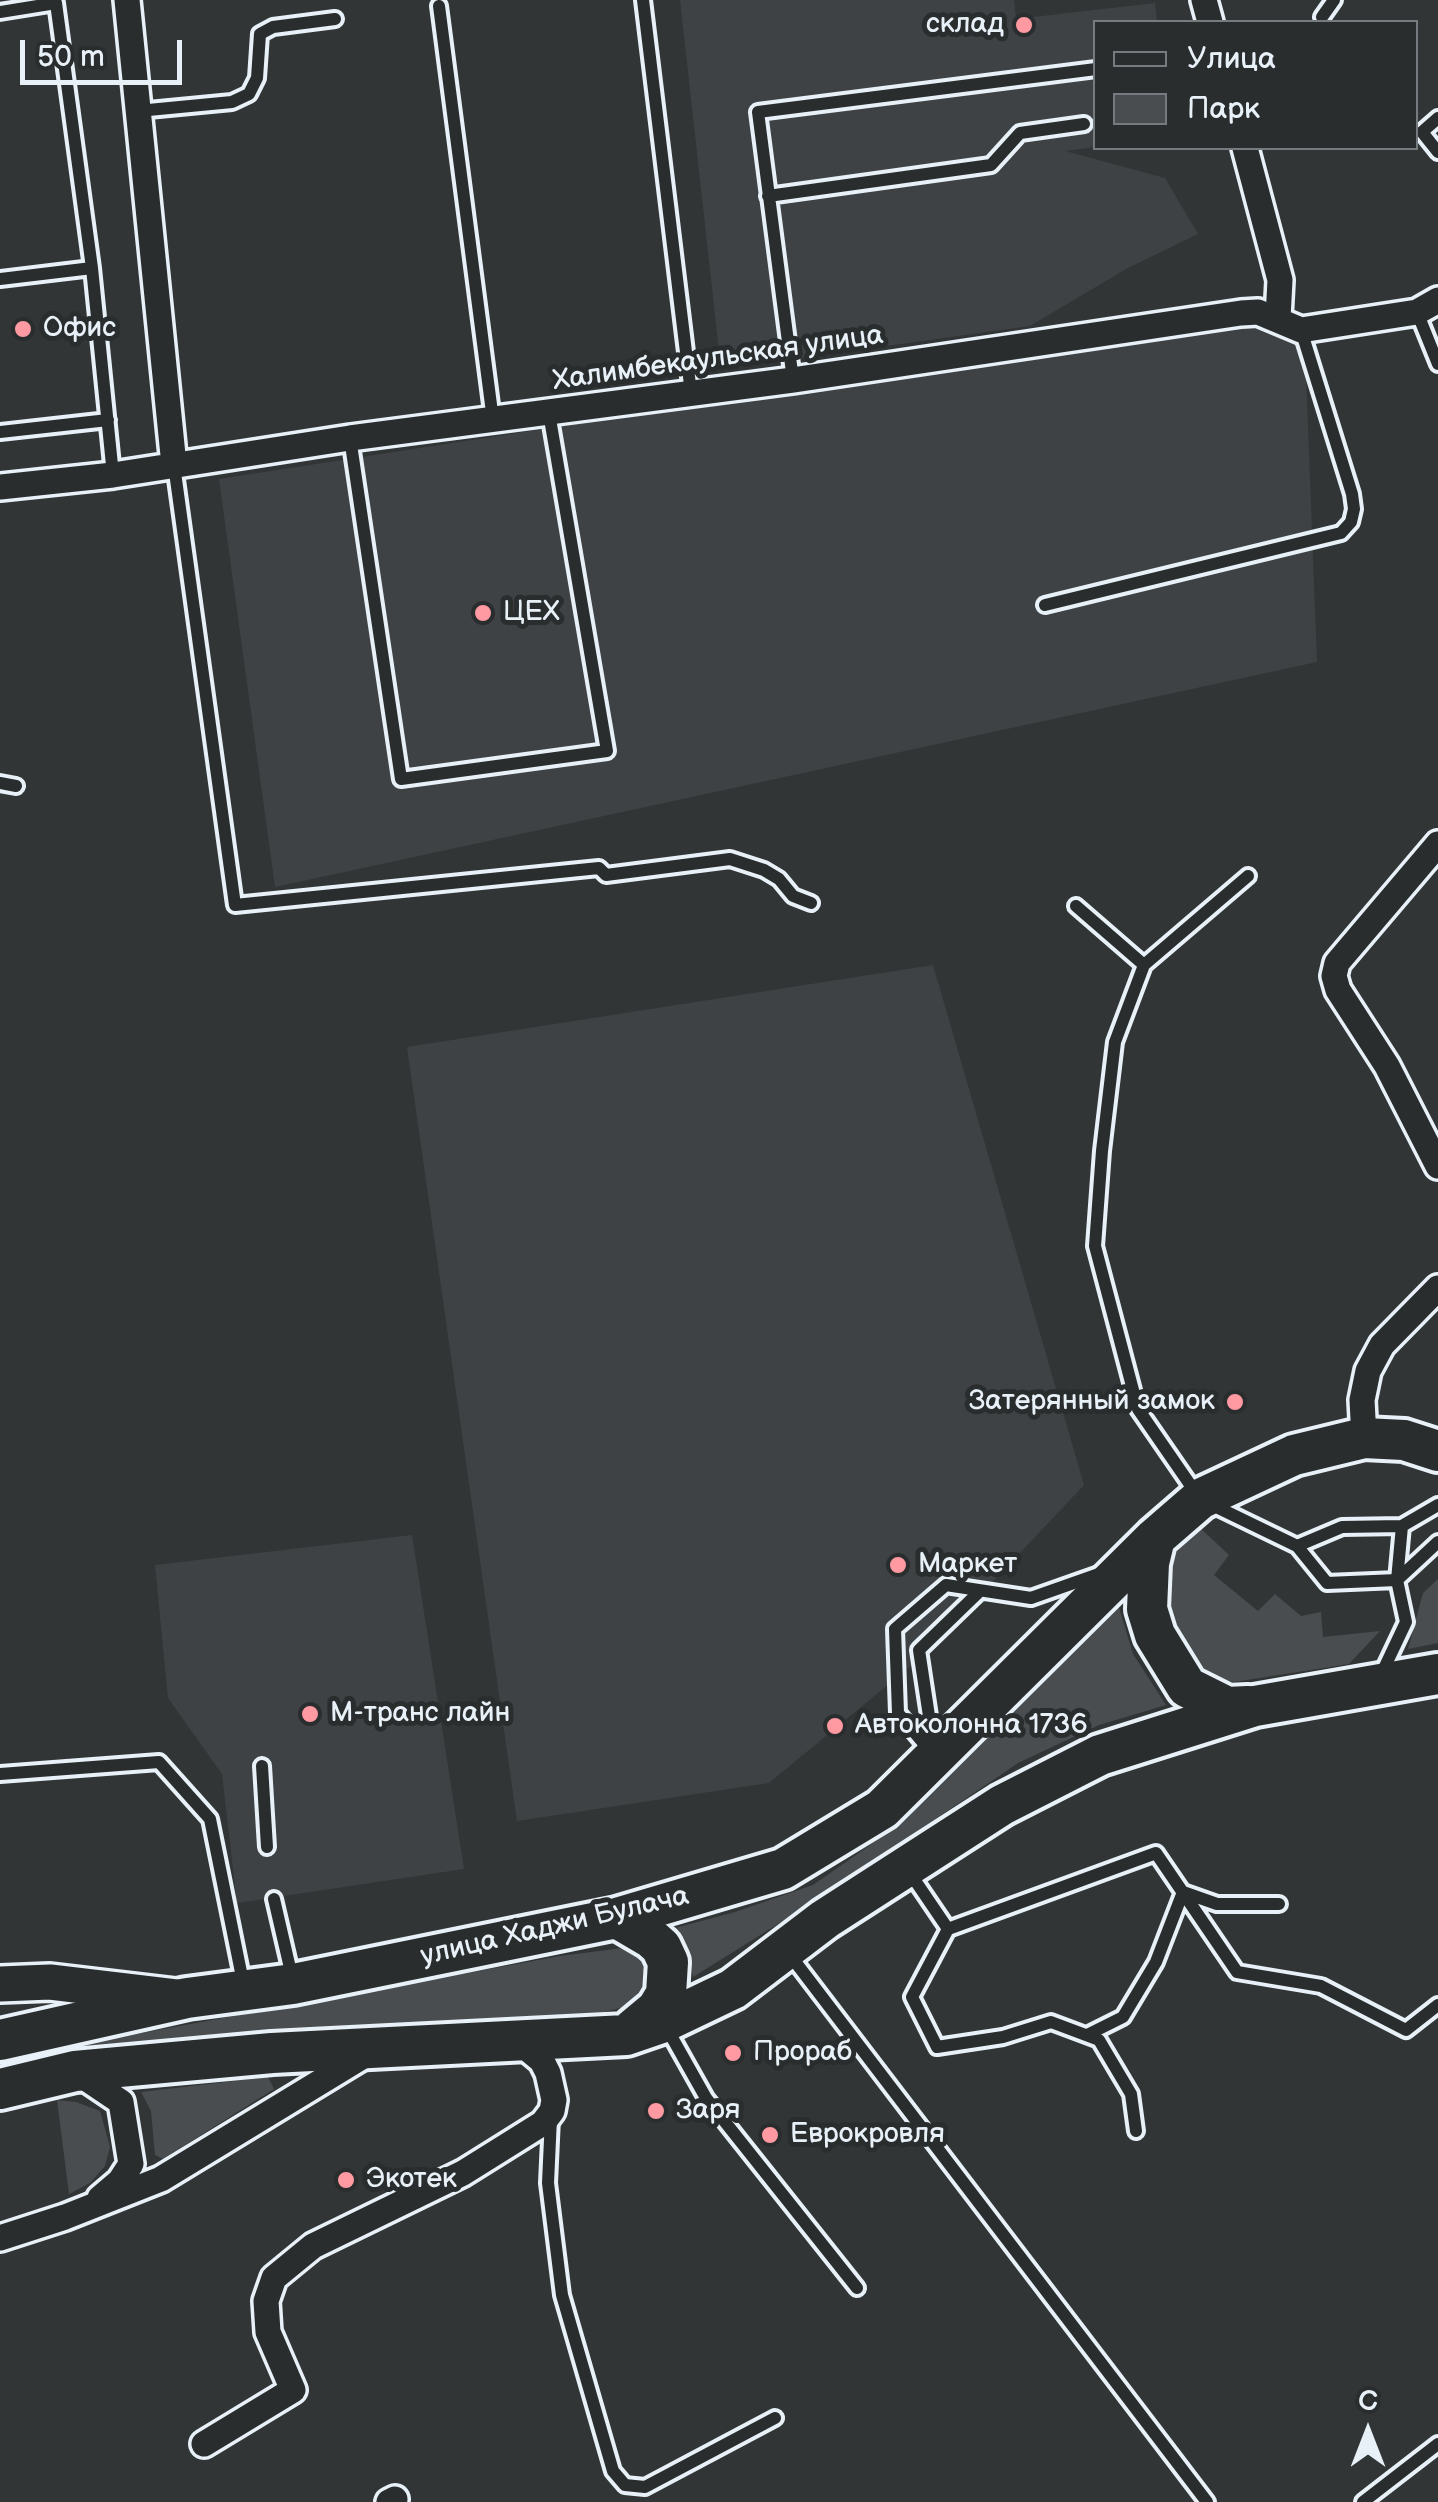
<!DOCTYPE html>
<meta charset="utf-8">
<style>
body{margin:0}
#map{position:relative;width:1438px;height:2502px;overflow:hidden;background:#323536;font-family:"Balsamiq Sans",sans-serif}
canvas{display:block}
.legend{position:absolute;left:1093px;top:20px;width:325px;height:130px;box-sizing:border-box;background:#2a2d2e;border:2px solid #767b7f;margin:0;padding:12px 18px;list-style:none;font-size:30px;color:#e8f1f8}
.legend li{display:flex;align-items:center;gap:20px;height:50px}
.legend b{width:50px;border:2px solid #767b7f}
.north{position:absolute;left:1318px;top:2382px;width:100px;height:100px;-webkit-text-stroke:8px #2a2d2e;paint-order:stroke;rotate:0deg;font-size:28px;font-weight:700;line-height:40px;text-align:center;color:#e8f1f8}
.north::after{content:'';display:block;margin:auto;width:35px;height:45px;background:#e8f1f8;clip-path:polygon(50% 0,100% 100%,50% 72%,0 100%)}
.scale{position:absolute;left:20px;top:40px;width:162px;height:45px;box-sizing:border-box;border:5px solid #e8f1f8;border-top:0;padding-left:12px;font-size:30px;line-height:35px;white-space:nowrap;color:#e8f1f8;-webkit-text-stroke:8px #2a2d2e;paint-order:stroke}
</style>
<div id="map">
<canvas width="1438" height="2502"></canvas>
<ul class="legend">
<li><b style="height:12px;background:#2a2d2e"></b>Улица</li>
<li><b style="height:28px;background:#494d4f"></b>Парк</li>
</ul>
<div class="north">С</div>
<div class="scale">50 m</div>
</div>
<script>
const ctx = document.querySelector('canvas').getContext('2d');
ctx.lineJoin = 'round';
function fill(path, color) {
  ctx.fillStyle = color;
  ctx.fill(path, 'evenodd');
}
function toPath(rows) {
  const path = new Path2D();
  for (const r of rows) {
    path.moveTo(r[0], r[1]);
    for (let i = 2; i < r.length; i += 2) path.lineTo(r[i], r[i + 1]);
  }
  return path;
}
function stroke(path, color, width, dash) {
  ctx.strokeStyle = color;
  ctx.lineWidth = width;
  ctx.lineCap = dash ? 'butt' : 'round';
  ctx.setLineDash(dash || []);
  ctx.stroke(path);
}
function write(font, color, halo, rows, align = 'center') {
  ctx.font = font + ' "Balsamiq Sans",sans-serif';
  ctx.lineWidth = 10;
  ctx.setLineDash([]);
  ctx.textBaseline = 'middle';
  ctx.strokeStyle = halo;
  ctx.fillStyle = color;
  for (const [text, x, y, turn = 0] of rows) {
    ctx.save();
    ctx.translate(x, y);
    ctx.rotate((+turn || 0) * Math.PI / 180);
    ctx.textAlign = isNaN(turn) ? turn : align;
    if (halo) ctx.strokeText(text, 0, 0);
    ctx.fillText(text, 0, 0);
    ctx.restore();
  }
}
const built = toPath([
 [680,0,1014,0,1016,19,1155,3,1157,22,1096,22,1095,147,1065,151,1165,178,1198,234,1126,269,1030,326,721,369],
 [1256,319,1305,348,1317,662,275,887,219,479],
 [933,965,1084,1485,924,1655,769,1783,517,1821,407,1047],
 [412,1535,464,1869,237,1903,222,1774,168,1698,155,1565]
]);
const green = toPath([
 [1197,1525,1229,1555,1214,1575,1258,1611,1275,1594,1301,1616,1321,1612,1323,1637,1380,1631,1349,1664,1234,1682,1211,1678,1191,1661,1181,1645,1169,1609,1170,1551],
 [1438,1579,1438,1643,1408,1649,1423,1593],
 [1117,1601,1133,1654,1166,1705,1099,1725,1018,1763,818,1899,693,1977,688,1948,675,1928,735,1912,813,1885,883,1836],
 [623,1948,644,1956,651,1972,648,1991,636,2004,600,2013,313,2032,0,2071,0,2059,560,1956],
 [268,2077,274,2089,163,2159,155,2155,151,2111,141,2092],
 [57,2100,76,2102,100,2111,110,2147,105,2166,90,2183,69,2194]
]);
const lane = toPath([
 [643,0,691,393],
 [439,6,493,420],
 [0,12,56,3,92,268,113,475],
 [1322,17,1334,0],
 [138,111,232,102,249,94,257,78,260,34,273,27,335,19],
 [1438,118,1422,132,1438,152],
 [768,196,991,165,1020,133,1084,124],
 [0,279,92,268],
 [1417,312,1438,364],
 [793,380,758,112,1096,69],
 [0,432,108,420],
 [350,438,401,779,607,751,549,413],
 [174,465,235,905,599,868,606,875,730,859,764,870,779,879,793,896,811,903],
 [1045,605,1341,533,1351,522,1354,509,1352,494,1301,330],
 [0,783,16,786],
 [1248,876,1144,965,1115,1042,1102,1151,1095,1246,1138,1409,1200,1499,1297,1546,1327,1583,1397,1580,1438,1542],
 [1076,906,1144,965],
 [1297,1546,1342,1527,1402,1526,1438,1505],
 [1380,1677,1406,1622,1397,1580,1402,1526],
 [934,1749,919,1650,980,1591],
 [930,1751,898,1713,895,1629,946,1585,1031,1598,1099,1574],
 [262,1766,267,1847],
 [0,1774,159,1762,210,1819,244,1987],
 [910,1873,948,1929,912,1997,937,2047,1003,2037,1051,2022,1099,2040,1131,2094,1136,2131],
 [274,1899,293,1981],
 [948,1929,1156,1853,1237,1972,1321,1986,1406,2030,1438,2005],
 [790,1955,1207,2502],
 [665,2025,706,2098,857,2288],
 [1087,2035,1123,2017,1156,1962,1183,1892,1217,1904,1279,1904],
 [551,2118,548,2183,562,2295,613,2471,625,2485,645,2487,775,2418],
 [1363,2502,1438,2444]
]);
const street = toPath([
 [127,0,174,465],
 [1204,0,1210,22],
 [1245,148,1280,280,1278,318],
 [0,487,113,475,350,438,793,380,1241,313,1258,312,1301,330,1417,312,1438,300],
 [1438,844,1337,963,1334,976,1338,990,1387,1066,1438,1166],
 [1364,1438,1362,1400,1368,1371,1382,1345,1438,1288],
 [75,2071,121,2102,131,2164,120,2181,100,2198],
 [0,2238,65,2217,161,2179,368,2053],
 [204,2444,293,2390,268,2332,266,2301,274,2278,313,2246,463,2173,543,2123,552,2111,554,2100,548,2073,542,2061,518,2041],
 [389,2502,395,2499]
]);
const secondary = toPath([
 [0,1984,50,1982,176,1997]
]);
const primary = toPath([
 [1155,1538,1149,1563,1147,1609,1155,1635,1187,1687,1227,1707,1248,1706],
 [617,1918,651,1938,661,1947,668,1962,666,1994,657,2009,633,2029],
 [0,2040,187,1998,293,1984,617,1918,783,1869,882,1809,1155,1538,1200,1499,1294,1455,1364,1438,1404,1440,1438,1451],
 [0,2089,75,2071,272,2053,626,2035,664,2022,733,1989,825,1919,1002,1805,1100,1755,1255,1706,1438,1674]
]);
const markers = [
 [1024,25,10,"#ff9aa2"],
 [23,329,10,"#ff9aa2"],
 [483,613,10,"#ff9aa2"],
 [1235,1402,10,"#ff9aa2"],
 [898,1565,10,"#ff9aa2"],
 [310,1714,10,"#ff9aa2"],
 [835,1726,10,"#ff9aa2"],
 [733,2053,10,"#ff9aa2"],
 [656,2111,10,"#ff9aa2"],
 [770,2135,10,"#ff9aa2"],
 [346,2180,10,"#ff9aa2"]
];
const poiNames = [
 ["склад",1004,25,"right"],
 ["Офис",43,329],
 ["ЦЕХ",503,613],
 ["Затерянный замок",1215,1402,"right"],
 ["Маркет",918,1565],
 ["М-транс лайн",330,1714],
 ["Автоколонна 1736",855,1726],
 ["Прораб",753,2053],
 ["Заря",676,2111],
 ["Еврокровля",790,2135],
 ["Экотек",366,2180]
];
const streetNames = [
 ["Халимбекаульская улица",718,359,-8],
 ["улица Хаджи Булача",555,1927,-13]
];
fill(built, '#3f4244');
fill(green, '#494d4f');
stroke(lane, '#e8f1f8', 20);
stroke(street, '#e8f1f8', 32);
stroke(secondary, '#e8f1f8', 42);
stroke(primary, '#e8f1f8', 48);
stroke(lane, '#2a2d2e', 12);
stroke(street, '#2a2d2e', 25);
stroke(secondary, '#2a2d2e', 35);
stroke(primary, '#2a2d2e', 40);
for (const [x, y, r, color] of markers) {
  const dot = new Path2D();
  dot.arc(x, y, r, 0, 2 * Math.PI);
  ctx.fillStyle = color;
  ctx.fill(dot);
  stroke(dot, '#2a2d2e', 4);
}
write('28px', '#e8f1f8', '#2a2d2e', poiNames, 'left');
write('28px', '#e8f1f8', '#2a2d2e', streetNames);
</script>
